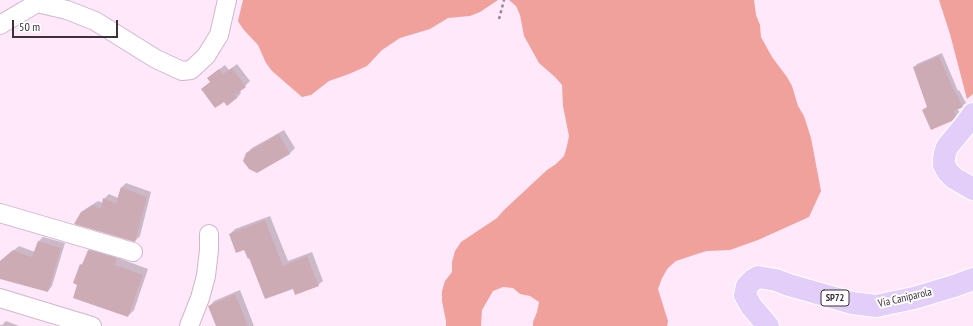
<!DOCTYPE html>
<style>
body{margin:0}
#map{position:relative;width:973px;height:326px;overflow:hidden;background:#fee8fa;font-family:"PT Sans Narrow",sans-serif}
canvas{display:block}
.scale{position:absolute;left:12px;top:20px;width:106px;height:18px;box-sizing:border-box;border:2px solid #3c313a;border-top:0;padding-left:5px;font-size:12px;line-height:14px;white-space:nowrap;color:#3c313a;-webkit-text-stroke:3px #fff;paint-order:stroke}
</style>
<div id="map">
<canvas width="973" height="326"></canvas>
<div class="scale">50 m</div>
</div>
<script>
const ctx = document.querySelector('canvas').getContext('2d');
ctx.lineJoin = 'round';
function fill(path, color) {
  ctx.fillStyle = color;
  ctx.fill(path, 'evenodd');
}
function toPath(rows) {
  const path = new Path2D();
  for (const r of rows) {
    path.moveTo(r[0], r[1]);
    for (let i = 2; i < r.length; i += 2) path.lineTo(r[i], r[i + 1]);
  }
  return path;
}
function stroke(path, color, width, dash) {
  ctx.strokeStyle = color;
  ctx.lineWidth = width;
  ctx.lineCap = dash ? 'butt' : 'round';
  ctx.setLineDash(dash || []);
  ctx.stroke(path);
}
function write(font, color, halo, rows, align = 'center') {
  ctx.font = font + ' "PT Sans Narrow",sans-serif';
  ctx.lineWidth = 4;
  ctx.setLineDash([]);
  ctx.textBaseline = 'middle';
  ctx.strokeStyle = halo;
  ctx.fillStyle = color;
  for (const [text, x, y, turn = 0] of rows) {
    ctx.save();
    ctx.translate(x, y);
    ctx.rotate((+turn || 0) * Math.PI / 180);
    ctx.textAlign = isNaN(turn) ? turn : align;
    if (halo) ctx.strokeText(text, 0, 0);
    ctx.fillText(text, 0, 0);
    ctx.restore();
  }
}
const forest = toPath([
 [243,0,498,0,480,12,470,16,448,18,430,29,400,38,382,50,367,66,349,74,329,81,311,95,302,97,272,71,266,63,258,45,243,29,238,21],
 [509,0,754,0,756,15,760,25,761,37,772,57,787,77,792,86,798,106,804,116,811,138,821,191,809,217,758,240,730,250,707,251,697,254,676,261,668,268,662,278,658,289,668,321,667,326,533,326,533,322,537,312,539,302,530,296,520,294,513,288,503,287,493,291,482,310,481,326,446,326,446,321,442,301,442,291,445,281,452,272,452,262,455,251,461,242,497,218,504,210,547,170,556,164,564,156,567,146,569,136,563,106,562,85,555,77,539,63,524,36,520,15,516,6],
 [939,0,973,0,973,94,967,99,950,34]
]);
const shadow = toPath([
 [942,53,958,91,959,90,966,103,962,106,957,108,959,112,956,116,923,110,928,106,914,68,917,64],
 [237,64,250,81,240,91,241,93,237,98,224,100,202,89,211,82,213,74,225,65,229,70],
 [284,130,295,148,290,153,257,171,247,153,252,148],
 [126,183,151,192,140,236,135,241,81,213,87,208,98,201,103,203,104,199,109,194,118,198,121,188],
 [270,216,288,261,312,252,323,281,318,285,293,288,250,257,245,248,230,234,235,229],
 [43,237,65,243,52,286,48,291,0,278,0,262,19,246,35,252,39,241],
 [95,244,123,252,121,259,148,269,134,310,128,316,79,284,81,265,85,260,89,250],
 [240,290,254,326,218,326,210,306,214,301],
 [6,321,19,326,0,326,0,325,2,325]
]);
const building = toPath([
 [939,56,955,93,956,93,963,107,954,111,956,116,952,121,931,130,922,110,927,107,913,67],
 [232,68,246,87,235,95,237,98,227,106,224,102,215,108,201,89,210,82,207,78,219,69,223,74],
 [279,134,290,154,257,173,249,169,243,161,246,153],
 [121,187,147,197,135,242,74,224,81,212,93,205,101,209,103,198,116,203],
 [265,220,283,266,307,256,319,286,295,295,293,289,265,299,249,258,248,259,244,250,236,253,229,234],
 [38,241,61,248,48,292,0,279,0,261,13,250,32,257],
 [88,250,117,258,115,265,143,275,128,317,73,298,77,285,73,283,80,264,82,265],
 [235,294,248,326,216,326,208,306]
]);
const path = toPath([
 [499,19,504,0]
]);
const minor = toPath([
 [0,25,37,3,67,10,95,21,156,59,182,71,191,70,206,56,219,35,227,0],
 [0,213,133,252],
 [0,298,92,326],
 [189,326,200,298,206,276,209,250,209,234]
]);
const major = toPath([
 [973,114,966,124,947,147,945,153,944,159,944,165,948,172,954,178,973,189],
 [768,326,751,306,745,295,747,286,753,280,758,277,776,280,789,285,852,303,876,306,914,298,954,286,973,279]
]);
const shields = [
 [835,298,28]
];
const shieldNames = [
 ["SP72",835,298]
];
const streetNames = [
 ["Via Caniparola",905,298,-13]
];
fill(forest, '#f0a19c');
fill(shadow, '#0003');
fill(building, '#cdabb5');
stroke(minor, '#d0b6cc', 20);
stroke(major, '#fff', 24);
stroke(path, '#978794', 2.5, [3, 3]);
stroke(minor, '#fff', 18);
stroke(major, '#e2cef8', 22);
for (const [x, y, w] of shields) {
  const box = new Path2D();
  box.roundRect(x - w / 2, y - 8, w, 16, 3);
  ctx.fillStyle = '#fff';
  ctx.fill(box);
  stroke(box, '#3c313a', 1);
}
write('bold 10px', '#3c313a', null, shieldNames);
write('11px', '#3c313a', '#fff', streetNames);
</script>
